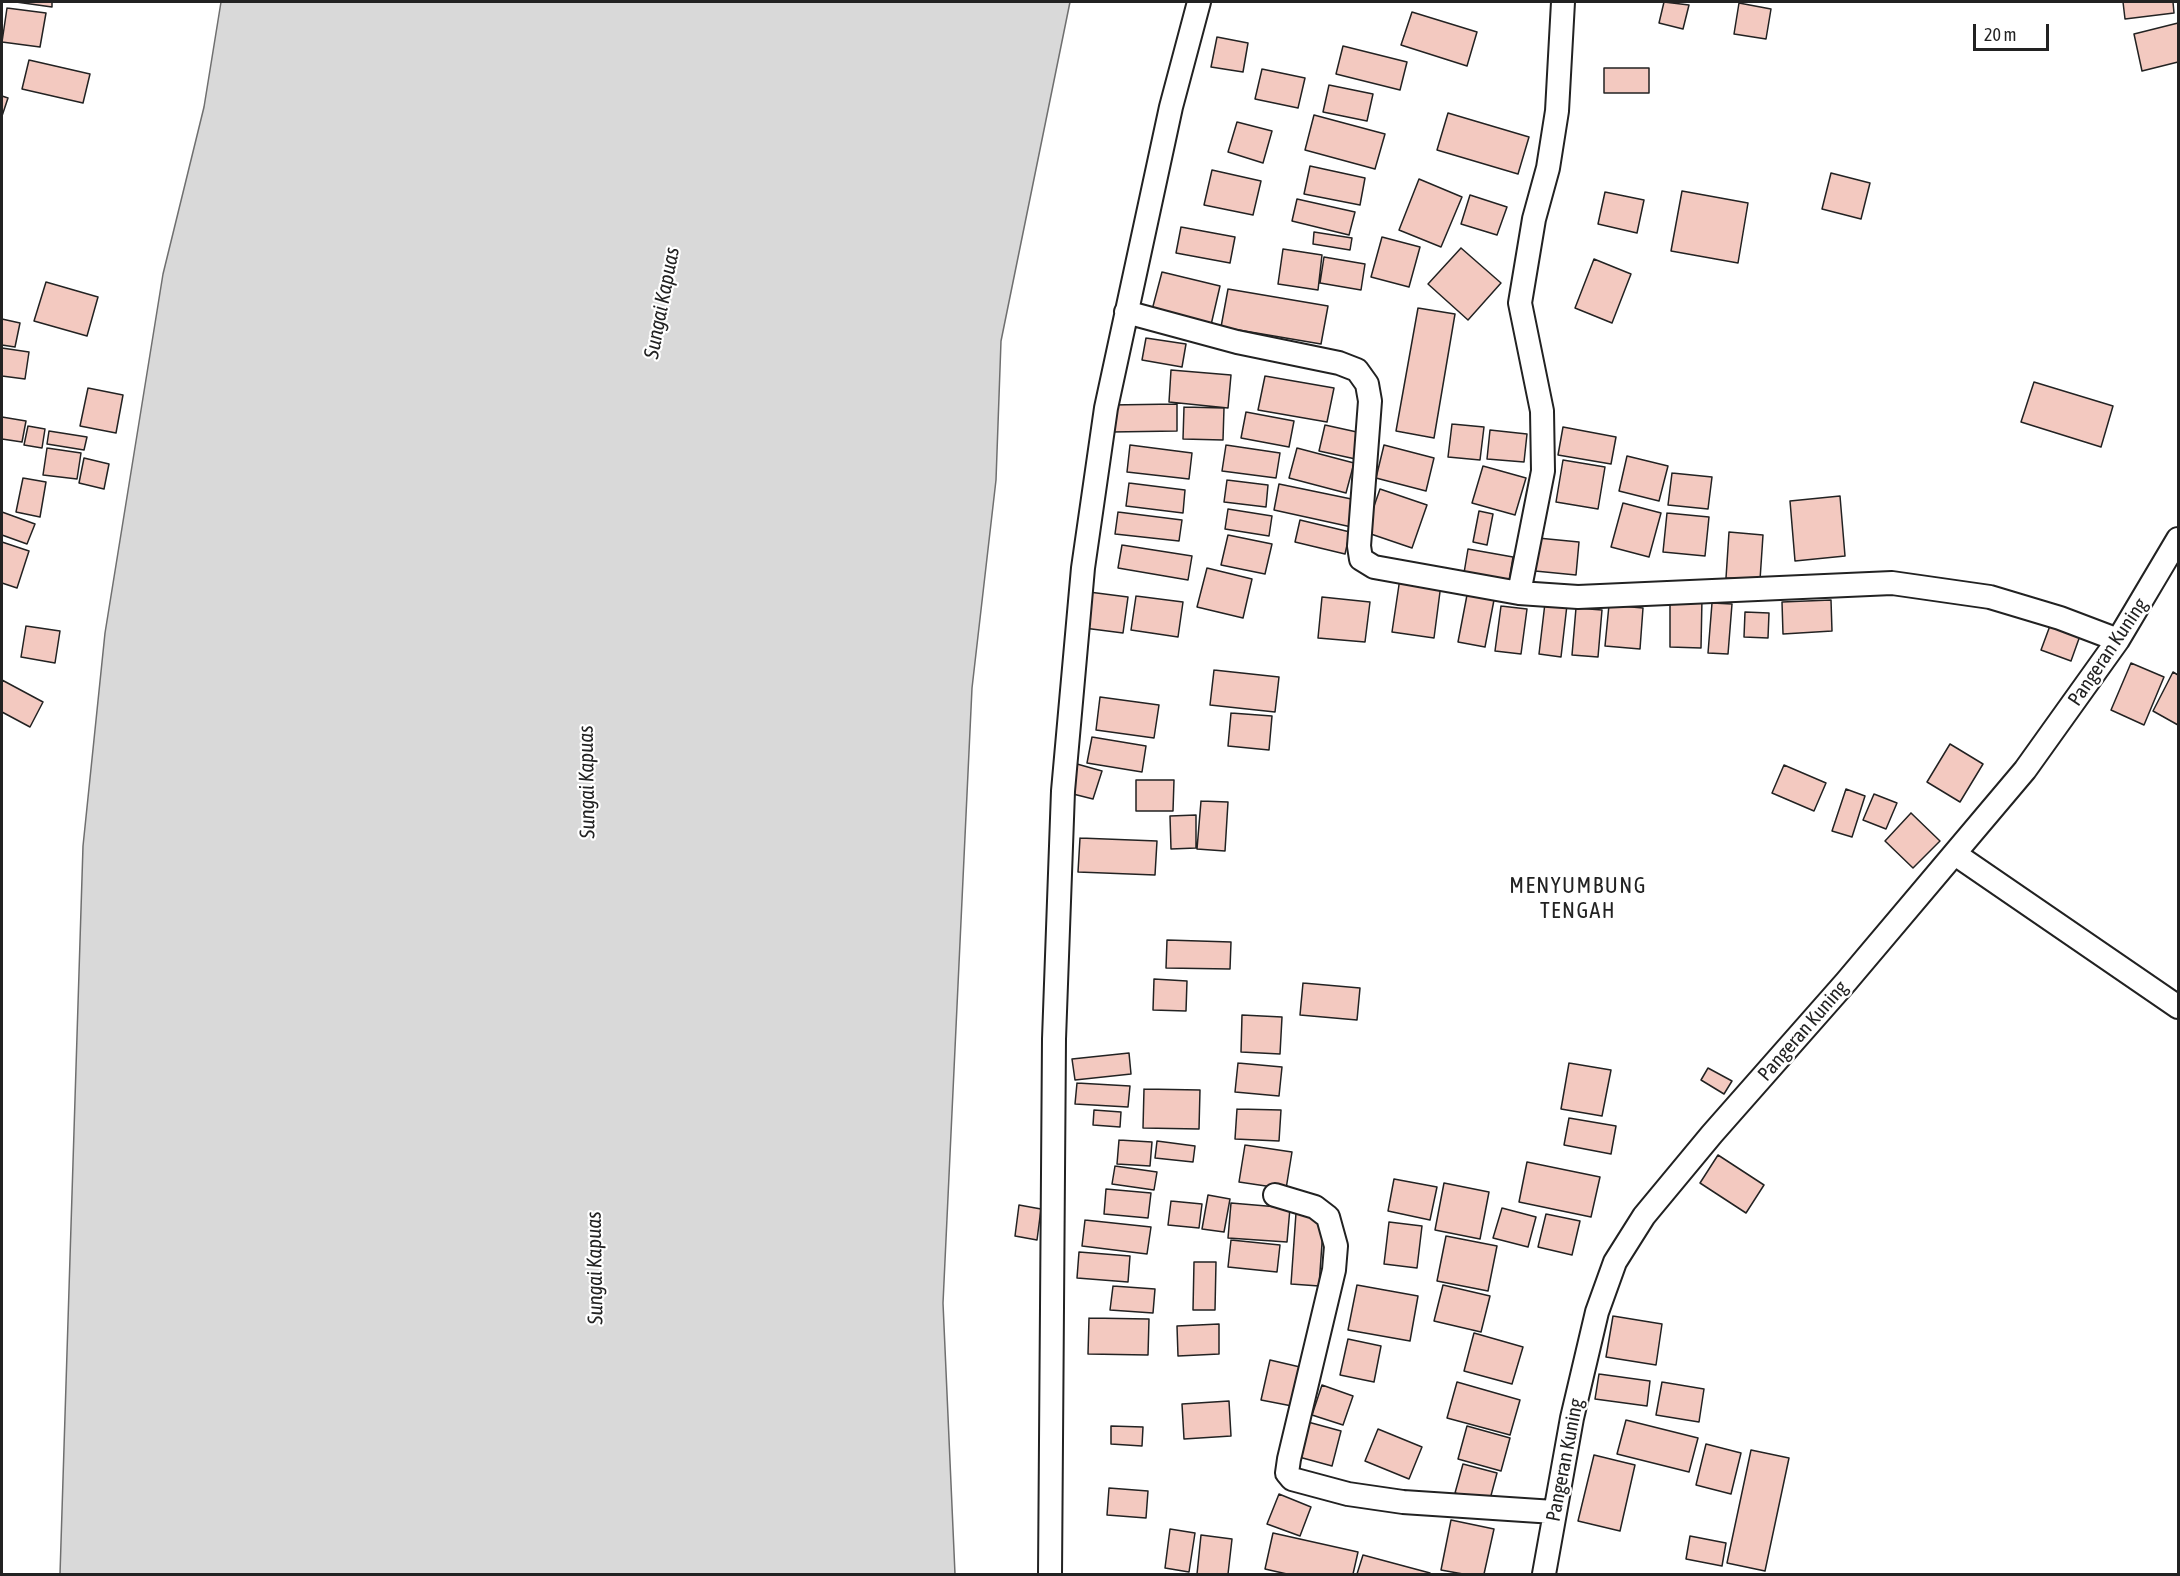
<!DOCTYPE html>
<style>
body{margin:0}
#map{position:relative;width:2180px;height:1576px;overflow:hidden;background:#fff;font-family:"Asap Condensed",sans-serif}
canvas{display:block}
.frame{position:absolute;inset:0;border:3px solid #222;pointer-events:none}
.scale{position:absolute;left:1973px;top:24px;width:76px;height:27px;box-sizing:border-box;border:3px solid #222;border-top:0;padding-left:8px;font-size:18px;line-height:21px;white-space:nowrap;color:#222;-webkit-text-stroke:4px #fff;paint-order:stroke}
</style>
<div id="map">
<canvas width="2180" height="1576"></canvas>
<div class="frame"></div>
<div class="scale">20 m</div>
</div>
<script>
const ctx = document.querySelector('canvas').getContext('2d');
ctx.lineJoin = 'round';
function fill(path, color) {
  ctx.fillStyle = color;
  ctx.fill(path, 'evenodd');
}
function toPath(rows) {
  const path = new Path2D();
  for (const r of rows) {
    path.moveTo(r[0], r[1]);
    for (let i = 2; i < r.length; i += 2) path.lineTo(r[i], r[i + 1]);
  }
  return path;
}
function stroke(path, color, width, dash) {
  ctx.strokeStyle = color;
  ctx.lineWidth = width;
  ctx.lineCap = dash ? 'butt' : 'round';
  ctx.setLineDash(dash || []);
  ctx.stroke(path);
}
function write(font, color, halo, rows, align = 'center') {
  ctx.font = font + ' "Asap Condensed",sans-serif';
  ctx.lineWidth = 4.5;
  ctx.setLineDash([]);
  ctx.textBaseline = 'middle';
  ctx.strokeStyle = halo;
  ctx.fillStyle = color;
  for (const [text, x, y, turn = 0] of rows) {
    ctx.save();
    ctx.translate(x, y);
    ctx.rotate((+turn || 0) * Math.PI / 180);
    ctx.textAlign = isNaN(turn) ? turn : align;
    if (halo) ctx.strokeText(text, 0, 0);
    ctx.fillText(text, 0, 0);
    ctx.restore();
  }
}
const water = toPath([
 [221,2,1070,2,1001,341,996,480,972,688,943,1303,955,1574,60,1574,83,846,105,633,163,274,204,107,221,2]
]);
const building = toPath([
 [16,2,52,2,52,7,16,2],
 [1664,2,1689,5,1683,29,1659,23,1664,2],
 [2123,2,2173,2,2174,13,2125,19,2123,2],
 [1739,3,1771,9,1766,39,1734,34,1739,3],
 [7,8,46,13,40,47,2,42,7,8],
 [1412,12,1477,32,1467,66,1401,45,1412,12],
 [2178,23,2178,62,2142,71,2134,34,2178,23],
 [1217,37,1248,43,1243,72,1211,67,1217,37],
 [1343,46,1407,62,1400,90,1336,74,1343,46],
 [29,60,90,74,83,103,22,89,29,60],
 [1604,68,1649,68,1649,93,1604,93,1604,68],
 [1262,69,1305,78,1298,108,1255,99,1262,69],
 [1329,85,1373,94,1367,121,1323,112,1329,85],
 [2,96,8,98,2,116,2,96],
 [1448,113,1529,137,1518,174,1437,150,1448,113],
 [1314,115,1385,134,1375,169,1305,150,1314,115],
 [1237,122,1272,131,1263,163,1228,152,1237,122],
 [1310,166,1365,178,1360,205,1304,194,1310,166],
 [1212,170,1261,181,1253,215,1204,205,1212,170],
 [1831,173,1870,183,1861,219,1822,209,1831,173],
 [1419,179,1462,197,1441,247,1399,230,1419,179],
 [1682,191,1748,203,1738,263,1671,251,1682,191],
 [1605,192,1644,200,1637,233,1598,224,1605,192],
 [1470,195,1507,207,1497,235,1461,224,1470,195],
 [1297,199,1355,212,1349,235,1292,221,1297,199],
 [1181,227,1235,237,1230,263,1176,253,1181,227],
 [1314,232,1352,238,1350,250,1313,244,1314,232],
 [1382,237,1420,247,1409,287,1371,277,1382,237],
 [1461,248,1501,283,1468,320,1428,284,1461,248],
 [1283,249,1322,255,1318,290,1278,284,1283,249],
 [1324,257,1365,264,1361,290,1320,283,1324,257],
 [1594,259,1631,274,1612,323,1575,308,1594,259],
 [1162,272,1220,286,1211,325,1152,310,1162,272],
 [46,282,98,297,87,336,34,321,46,282],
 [1228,289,1328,306,1321,344,1221,327,1228,289],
 [1418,308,1455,314,1434,438,1396,431,1418,308],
 [2,319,20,323,15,347,2,345,2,319],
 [1146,338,1186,344,1182,367,1142,360,1146,338],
 [2,348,29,352,25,379,2,376,2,348],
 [1171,370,1231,375,1228,408,1169,402,1171,370],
 [1265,376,1334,388,1327,422,1258,410,1265,376],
 [2034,382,2113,406,2101,447,2021,422,2034,382],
 [88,388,123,395,116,433,80,426,88,388],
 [1177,404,1177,431,1111,432,1110,405,1177,404],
 [1184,407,1224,408,1223,440,1183,439,1184,407],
 [1246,412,1294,421,1289,447,1241,438,1246,412],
 [2,417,26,421,22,442,2,439,2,417],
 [1452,424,1484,427,1480,460,1448,457,1452,424],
 [1325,425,1366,434,1360,460,1319,451,1325,425],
 [28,426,45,429,42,448,24,445,28,426],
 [1563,427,1616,437,1611,464,1558,455,1563,427],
 [1490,430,1527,434,1524,462,1487,459,1490,430],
 [49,431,87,437,84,450,47,444,49,431],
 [1130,445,1192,453,1189,479,1127,472,1130,445],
 [1226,445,1280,453,1276,478,1222,471,1226,445],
 [1384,445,1434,458,1426,491,1376,478,1384,445],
 [47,448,81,453,77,479,43,475,47,448],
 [1297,448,1354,463,1346,493,1289,478,1297,448],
 [1627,456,1668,466,1659,501,1619,491,1627,456],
 [84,458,109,464,104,489,79,483,84,458],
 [1563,460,1605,467,1598,509,1556,502,1563,460],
 [1483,466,1526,478,1515,515,1472,503,1483,466],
 [1672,473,1712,477,1708,509,1668,505,1672,473],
 [23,478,46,482,40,517,16,512,23,478],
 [1227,480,1268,485,1266,507,1224,502,1227,480],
 [1129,483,1185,490,1183,513,1126,506,1129,483],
 [1279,484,1361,501,1356,528,1274,510,1279,484],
 [1380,489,1427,505,1412,548,1365,532,1380,489],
 [1840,496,1845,556,1795,561,1790,501,1840,496],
 [1623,503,1661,513,1649,557,1611,547,1623,503],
 [1228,509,1272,516,1269,536,1225,529,1228,509],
 [1479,511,1493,514,1487,545,1473,542,1479,511],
 [2,512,35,524,27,544,2,535,2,512],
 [1118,512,1182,520,1179,541,1115,534,1118,512],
 [1667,513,1709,517,1705,556,1663,552,1667,513],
 [1300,520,1350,532,1345,554,1295,542,1300,520],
 [1729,532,1763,535,1760,580,1726,578,1729,532],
 [1228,535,1272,544,1265,574,1221,565,1228,535],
 [1538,538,1579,542,1576,575,1535,571,1538,538],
 [2,542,29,551,17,588,2,583,2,542],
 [1122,545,1192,556,1188,580,1118,568,1122,545],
 [1468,549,1513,557,1508,587,1463,579,1468,549],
 [1207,568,1252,579,1243,618,1197,607,1207,568],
 [1400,578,1441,584,1434,638,1392,632,1400,578],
 [1089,592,1128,597,1123,633,1084,628,1089,592],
 [1467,595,1494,600,1485,647,1458,642,1467,595],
 [1136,596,1183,602,1178,637,1131,630,1136,596],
 [1322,597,1370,602,1365,642,1318,638,1322,597],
 [1670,598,1702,598,1701,648,1670,647,1670,598],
 [1831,600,1832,631,1783,634,1782,602,1831,600],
 [1545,603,1567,605,1561,657,1539,654,1545,603],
 [1712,603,1732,604,1728,654,1708,653,1712,603],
 [1609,605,1643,608,1640,649,1605,646,1609,605],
 [1501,606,1527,609,1521,654,1495,651,1501,606],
 [1576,608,1602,610,1598,657,1572,655,1576,608],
 [1745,612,1769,613,1768,638,1744,637,1745,612],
 [2051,623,2081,633,2071,661,2041,650,2051,623],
 [26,626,60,631,55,663,21,657,26,626],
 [2131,663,2164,677,2144,725,2111,710,2131,663],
 [1214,670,1279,677,1275,712,1210,705,1214,670],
 [2173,672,2178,675,2178,725,2153,711,2173,672],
 [2,680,43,702,30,727,2,712,2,680],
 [1100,697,1159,705,1154,738,1096,730,1100,697],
 [1231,713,1272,716,1269,750,1228,746,1231,713],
 [1092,737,1146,746,1142,772,1087,763,1092,737],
 [1950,744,1983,764,1960,802,1927,782,1950,744],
 [1077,764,1102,771,1093,799,1069,793,1077,764],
 [1784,765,1826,783,1814,811,1772,793,1784,765],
 [1136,780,1174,780,1173,811,1136,811,1136,780],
 [1846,789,1865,796,1852,837,1832,831,1846,789],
 [1874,794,1897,803,1886,829,1863,820,1874,794],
 [1201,801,1228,802,1225,851,1197,849,1201,801],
 [1911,813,1940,841,1913,868,1885,841,1911,813],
 [1196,815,1196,848,1171,849,1170,816,1196,815],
 [1080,838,1157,841,1155,875,1078,872,1080,838],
 [1167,940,1231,942,1230,969,1166,968,1167,940],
 [1154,979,1187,981,1186,1011,1153,1010,1154,979],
 [1303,983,1360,988,1357,1020,1300,1015,1303,983],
 [1242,1015,1282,1017,1280,1054,1241,1052,1242,1015],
 [1129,1053,1131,1074,1075,1080,1072,1059,1129,1053],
 [1238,1063,1282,1067,1279,1096,1235,1092,1238,1063],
 [1569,1063,1611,1070,1602,1116,1561,1109,1569,1063],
 [1708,1068,1732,1081,1724,1094,1701,1080,1708,1068],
 [1077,1083,1130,1086,1128,1107,1075,1104,1077,1083],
 [1144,1089,1200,1090,1199,1129,1143,1128,1144,1089],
 [1237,1109,1281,1110,1279,1141,1235,1139,1237,1109],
 [1094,1110,1121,1112,1120,1127,1093,1125,1094,1110],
 [1569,1118,1616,1126,1611,1154,1564,1145,1569,1118],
 [1119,1140,1152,1142,1150,1166,1117,1164,1119,1140],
 [1157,1141,1195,1146,1193,1162,1155,1158,1157,1141],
 [1245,1145,1292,1152,1286,1189,1239,1182,1245,1145],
 [1718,1155,1764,1185,1746,1213,1700,1183,1718,1155],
 [1527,1162,1600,1177,1591,1217,1519,1202,1527,1162],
 [1115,1166,1157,1172,1154,1190,1112,1184,1115,1166],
 [1394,1179,1437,1187,1430,1220,1388,1211,1394,1179],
 [1444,1183,1489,1192,1480,1239,1435,1230,1444,1183],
 [1106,1189,1151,1193,1148,1218,1104,1214,1106,1189],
 [1208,1195,1230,1199,1224,1232,1202,1229,1208,1195],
 [1171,1201,1202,1204,1199,1228,1168,1225,1171,1201],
 [1231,1203,1290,1208,1287,1242,1228,1238,1231,1203],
 [1019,1205,1041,1209,1037,1240,1015,1236,1019,1205],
 [1502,1208,1536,1217,1528,1247,1493,1238,1502,1208],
 [1296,1213,1324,1215,1319,1286,1291,1284,1296,1213],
 [1546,1214,1580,1221,1572,1255,1538,1247,1546,1214],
 [1085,1220,1151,1227,1147,1254,1082,1246,1085,1220],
 [1389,1222,1422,1226,1417,1268,1384,1264,1389,1222],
 [1446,1236,1497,1246,1488,1291,1437,1281,1446,1236],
 [1231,1240,1280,1245,1277,1272,1228,1267,1231,1240],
 [1079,1252,1130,1256,1128,1282,1077,1278,1079,1252],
 [1194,1262,1216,1262,1215,1310,1193,1310,1194,1262],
 [1357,1285,1418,1296,1410,1341,1348,1330,1357,1285],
 [1443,1285,1490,1296,1481,1332,1434,1321,1443,1285],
 [1113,1286,1155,1289,1153,1313,1110,1310,1113,1286],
 [1613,1316,1662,1324,1656,1365,1606,1357,1613,1316],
 [1089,1318,1149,1319,1148,1355,1088,1354,1089,1318],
 [1219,1324,1219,1354,1178,1356,1177,1326,1219,1324],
 [1474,1333,1523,1347,1512,1384,1464,1371,1474,1333],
 [1348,1339,1381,1346,1374,1382,1340,1375,1348,1339],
 [1270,1360,1300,1367,1292,1406,1261,1400,1270,1360],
 [1599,1374,1650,1381,1647,1406,1595,1399,1599,1374],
 [1457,1382,1520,1400,1510,1435,1447,1418,1457,1382],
 [1662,1382,1704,1389,1699,1422,1656,1415,1662,1382],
 [1322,1385,1353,1396,1343,1425,1312,1415,1322,1385],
 [1229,1401,1231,1436,1184,1439,1182,1404,1229,1401],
 [1626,1420,1698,1438,1689,1472,1617,1454,1626,1420],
 [1308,1422,1341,1431,1332,1466,1299,1457,1308,1422],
 [1111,1426,1143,1427,1142,1446,1111,1444,1111,1426],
 [1467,1426,1510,1438,1501,1471,1458,1459,1467,1426],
 [1378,1429,1422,1447,1409,1479,1365,1461,1378,1429],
 [1706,1444,1741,1453,1731,1494,1696,1485,1706,1444],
 [1751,1450,1789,1458,1765,1571,1727,1563,1751,1450],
 [1594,1455,1635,1465,1620,1531,1578,1521,1594,1455],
 [1463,1464,1497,1473,1489,1503,1455,1493,1463,1464],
 [1109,1488,1148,1491,1146,1518,1107,1515,1109,1488],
 [1279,1494,1311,1507,1300,1536,1267,1524,1279,1494],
 [1451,1520,1494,1529,1484,1574,1463,1574,1441,1570,1451,1520],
 [1170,1529,1195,1533,1189,1572,1165,1568,1170,1529],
 [1273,1533,1358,1552,1353,1574,1287,1574,1265,1569,1273,1533],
 [1201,1535,1232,1539,1228,1574,1197,1574,1201,1535],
 [1690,1536,1726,1543,1722,1566,1686,1559,1690,1536],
 [1363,1555,1430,1573,1430,1574,1357,1574,1363,1555]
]);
const street = toPath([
 [1126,312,1237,342,1339,363,1357,370,1367,384,1370,401,1359,546,1361,559,1374,567,1519,593,1578,597,1892,583,1990,597,2060,618,2118,640],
 [1519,593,1543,471,1542,411,1520,303,1534,219,1548,168,1557,111,1563,2],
 [1955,854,2178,1007],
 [1275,1195,1315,1207,1328,1217,1336,1246,1334,1270,1289,1459,1287,1473,1292,1479,1348,1494,1403,1502,1554,1512],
 [1050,1574,1054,1039,1063,791,1083,568,1106,408,1171,107,1199,2],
 [1544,1574,1572,1418,1597,1312,1615,1262,1644,1216,1712,1134,1846,982,2025,770,2118,640,2178,539]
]);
const streetNames = [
 ["Pangeran Kuning",2108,652,-56],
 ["Pangeran Kuning",1803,1031,-49],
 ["Pangeran Kuning",1565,1460,-79]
];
const waterNames = [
 ["Sungai Kapuas",662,303,-79],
 ["Sungai Kapuas",587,782,-91],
 ["Sungai Kapuas",595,1268,-91]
];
const quarterNames = [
 ["MENYUMBUNG",1578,886],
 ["TENGAH",1578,911]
];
fill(water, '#d9d9d9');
stroke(water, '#6f6f6f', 1.5);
fill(building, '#f3c9c0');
stroke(building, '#222', 1.5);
stroke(street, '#222', 26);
stroke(street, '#fff', 22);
write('20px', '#222', '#fff', streetNames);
write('italic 21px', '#222', '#fff', waterNames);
ctx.letterSpacing = '1.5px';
write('22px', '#222', '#fff', quarterNames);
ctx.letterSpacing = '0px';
</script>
